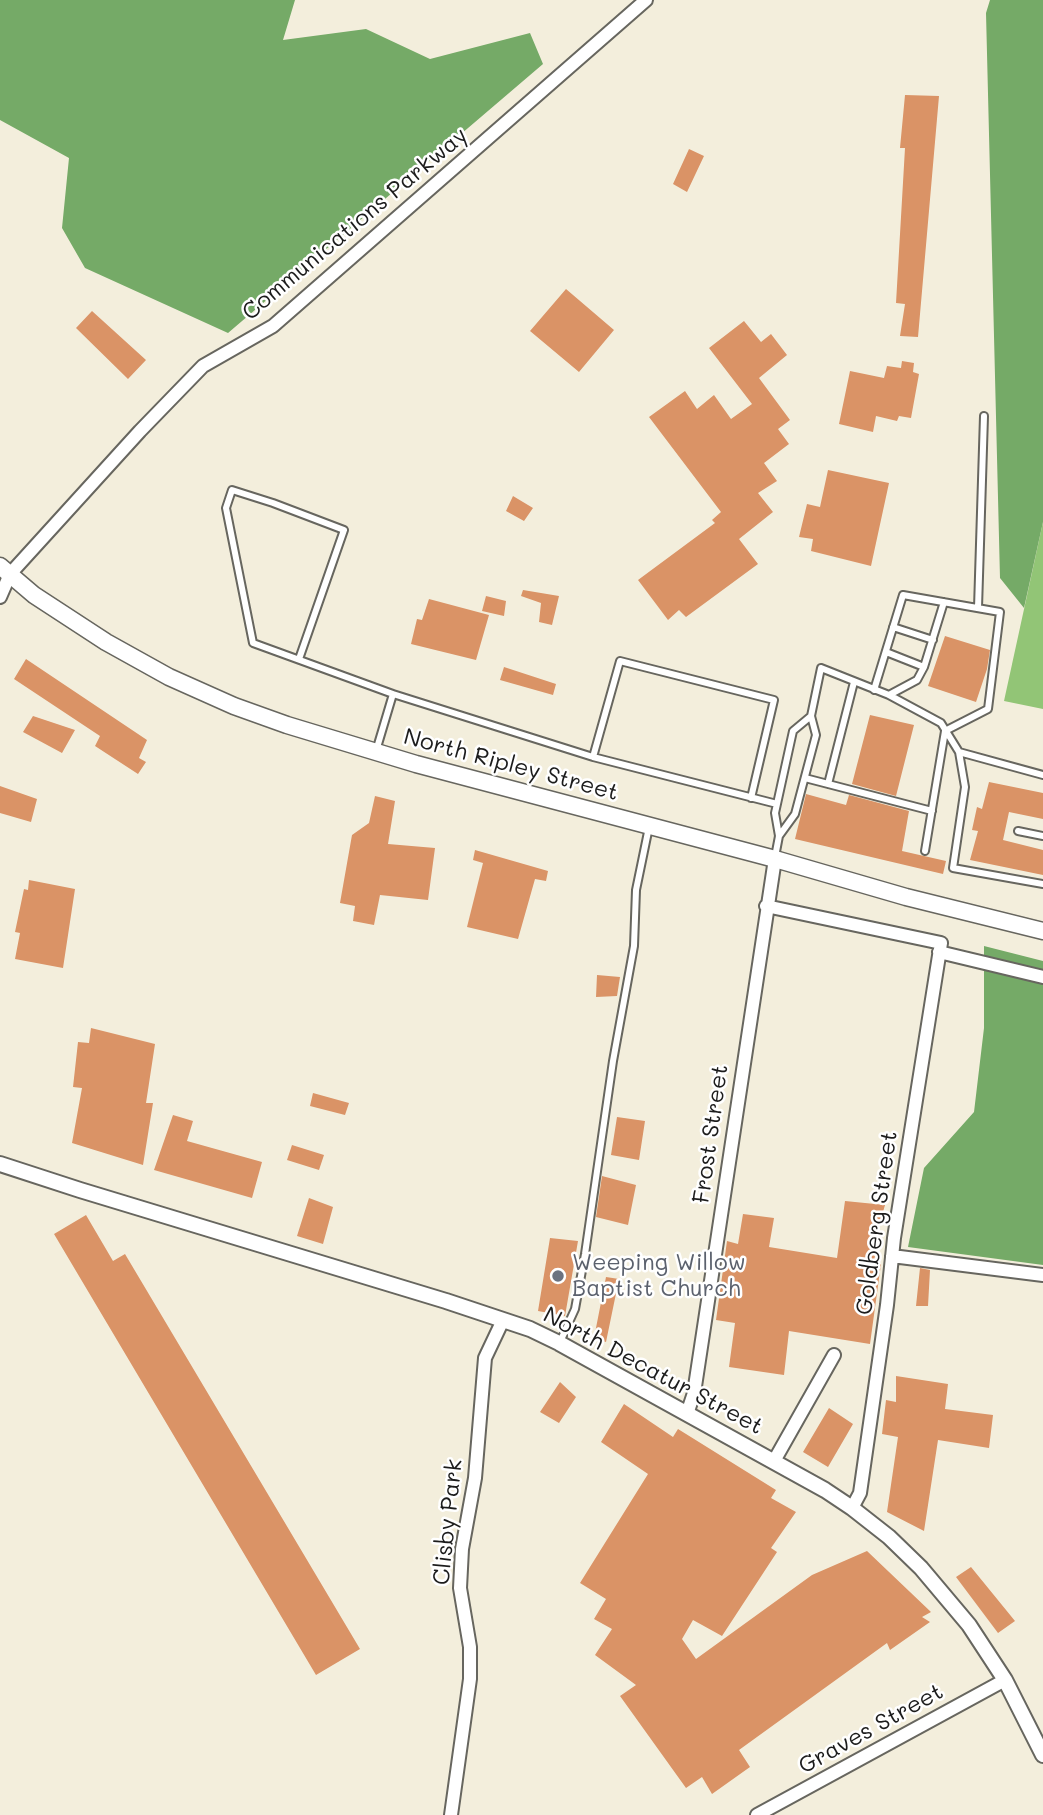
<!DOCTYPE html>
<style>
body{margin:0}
canvas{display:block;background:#f3eedc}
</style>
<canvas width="1043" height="1815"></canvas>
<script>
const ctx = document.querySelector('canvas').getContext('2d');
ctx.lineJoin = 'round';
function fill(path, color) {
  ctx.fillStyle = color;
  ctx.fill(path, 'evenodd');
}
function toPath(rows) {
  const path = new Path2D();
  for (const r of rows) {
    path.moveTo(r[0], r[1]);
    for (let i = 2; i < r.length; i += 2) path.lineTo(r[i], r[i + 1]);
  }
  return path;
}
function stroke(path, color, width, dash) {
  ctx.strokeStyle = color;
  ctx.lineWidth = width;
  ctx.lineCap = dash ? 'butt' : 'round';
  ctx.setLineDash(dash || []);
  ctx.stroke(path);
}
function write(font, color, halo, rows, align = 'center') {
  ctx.font = font + ' Mali,sans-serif';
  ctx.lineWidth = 5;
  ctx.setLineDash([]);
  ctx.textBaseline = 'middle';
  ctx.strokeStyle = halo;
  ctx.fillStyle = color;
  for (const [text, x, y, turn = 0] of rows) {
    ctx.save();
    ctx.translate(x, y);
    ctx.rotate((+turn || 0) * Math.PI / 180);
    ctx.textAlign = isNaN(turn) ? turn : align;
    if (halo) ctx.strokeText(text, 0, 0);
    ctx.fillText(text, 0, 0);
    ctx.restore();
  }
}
const green = toPath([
 [1043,522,1043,709,1004,701]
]);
const forest = toPath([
 [0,0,295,0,283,40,366,29,430,59,530,33,543,64,228,333,85,268,62,228,69,158,0,120],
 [990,0,1043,0,1043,522,1024,608,1000,578,986,13],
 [984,946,1043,961,1043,1265,908,1247,924,1168,974,1112,984,1028]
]);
const building = toPath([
 [905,95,939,96,918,337,900,336,905,304,896,303,905,148,900,148],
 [689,149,704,156,687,192,673,184],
 [566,289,614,330,579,372,530,331],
 [92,311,146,360,128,379,76,328],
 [744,321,761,342,771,334,787,355,759,378,790,420,778,429,789,444,764,463,777,481,758,493,773,512,739,539,758,564,686,617,679,610,668,620,638,580,715,523,712,520,721,512,649,417,685,391,697,409,714,395,731,419,752,404,709,348],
 [902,361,914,363,913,372,919,374,911,418,899,416,897,421,876,416,873,432,839,424,850,371,884,378,887,366,901,368],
 [828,470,889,483,871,566,811,551,813,539,799,537,807,504,820,507],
 [513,496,533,508,524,521,506,511],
 [523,590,559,596,552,625,539,622,541,603,521,596],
 [486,596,506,601,504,616,482,611],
 [429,599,489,615,476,660,411,644,417,619,422,620],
 [945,636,990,650,987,669,976,702,928,686],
 [26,659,147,740,139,758,146,762,138,774,95,746,100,736,14,679],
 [504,667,556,684,553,695,500,680],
 [870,715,914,725,896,796,852,784],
 [33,716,75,730,62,753,23,732],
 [989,782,1043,793,1043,819,1009,812,1003,840,1043,850,1043,875,970,860,978,831,972,830,977,807,982,809],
 [0,786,37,799,31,822,0,813],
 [806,794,846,805,849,795,909,811,902,851,946,861,943,874,795,839],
 [375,796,395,801,388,844,435,848,428,900,380,895,374,925,353,921,355,906,340,903,352,835,369,823],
 [475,850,548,871,546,881,535,879,518,939,467,927,483,863,473,860],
 [29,880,75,889,63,968,15,959,20,933,15,932,24,889,28,890],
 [597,975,620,977,617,996,596,997],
 [91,1028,155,1044,146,1103,153,1103,143,1165,72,1143,82,1088,73,1087,78,1042,89,1043],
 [313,1093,349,1103,345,1115,310,1106],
 [173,1115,193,1121,187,1141,262,1162,252,1198,154,1170],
 [617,1117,645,1121,639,1160,611,1155],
 [292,1145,324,1155,319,1170,287,1160],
 [602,1176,636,1185,628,1225,596,1217],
 [309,1198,333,1207,323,1244,297,1236],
 [845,1201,885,1205,879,1226,874,1262,881,1264,870,1344,789,1331,784,1375,729,1367,735,1323,716,1320,727,1241,738,1244,743,1214,774,1218,769,1247,837,1258],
 [86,1215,113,1261,125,1254,360,1649,316,1675,54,1234],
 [550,1238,578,1241,565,1316,538,1311],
 [920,1268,930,1270,928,1306,916,1306],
 [606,1277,619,1279,606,1342,594,1338],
 [896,1376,948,1384,945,1409,993,1415,989,1448,938,1440,924,1531,887,1512,898,1437,882,1434,886,1400,896,1402],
 [560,1382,576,1397,559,1423,540,1412],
 [624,1404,673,1437,678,1429,776,1490,771,1498,796,1512,771,1548,777,1552,722,1636,693,1620,682,1639,696,1659,812,1575,867,1551,931,1612,922,1617,930,1622,890,1650,887,1643,739,1750,750,1767,712,1794,702,1777,686,1788,620,1696,636,1685,595,1655,612,1629,594,1619,606,1599,580,1583,648,1474,601,1442],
 [829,1408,853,1424,828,1467,803,1452],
 [971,1567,1015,1621,998,1633,956,1577]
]);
const service = toPath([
 [978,608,984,416],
 [893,627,933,640],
 [886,652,924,667],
 [299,659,344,530,273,503,232,490,226,508,253,643,393,694],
 [874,690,903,595,1000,612,988,709,945,731,925,851],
 [889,695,917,680,924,667,944,602],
 [811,716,821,668,889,695,941,723,959,752,965,787,953,868,1043,884],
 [376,751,393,694,593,757,777,804],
 [959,752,1043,775],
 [593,757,620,661,774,700,751,798],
 [805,778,932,811],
 [828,784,854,682],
 [1018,831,1043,836],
 [775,857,779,836,775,813,793,731,811,716,816,735,795,814,779,836],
 [560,1342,575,1309,585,1254,613,1061,634,946,636,890,649,827]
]);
const minor = toPath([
 [0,597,10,574,140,431,203,366,273,326,646,0],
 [766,906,941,943,894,1238,887,1305,860,1493,852,1508],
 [939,952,1043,977],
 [892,1256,1043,1275],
 [687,1414,694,1393,775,859],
 [774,1461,834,1355],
 [451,1815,470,1679,470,1647,460,1588,462,1549,475,1478,485,1358,503,1320],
 [757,1815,1005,1680]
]);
const tertiary = toPath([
 [0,1164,80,1190,446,1301,530,1329,559,1343,825,1490,852,1508,889,1537,921,1568,969,1625,1005,1680,1043,1755]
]);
const secondary = toPath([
 [0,566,34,595,106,642,169,677,234,706,287,725,416,764,775,859,906,897,1043,931]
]);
const markers = [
 [558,1276,7,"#6b7280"]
];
const streetNames = [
 ["Communications Parkway",355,224,-40],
 ["North Ripley Street",511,765,15],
 ["Frost Street",711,1134,-82],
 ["Goldberg Street",877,1223,-82],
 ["North Decatur Street",653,1371,28],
 ["Clisby Park",448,1522,-84],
 ["Graves Street",871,1729,-29]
];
const worshipNames = [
 ["Weeping Willow",572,1263],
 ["Baptist Church",572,1289]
];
fill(green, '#92c576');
fill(forest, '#75aa67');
fill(building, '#da9366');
stroke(service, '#67665f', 10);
stroke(minor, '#67665f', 16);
stroke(tertiary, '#67665f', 18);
stroke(secondary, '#67665f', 19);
stroke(service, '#fff', 6);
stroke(minor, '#fff', 12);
stroke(tertiary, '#fff', 14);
stroke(secondary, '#fff', 16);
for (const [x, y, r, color] of markers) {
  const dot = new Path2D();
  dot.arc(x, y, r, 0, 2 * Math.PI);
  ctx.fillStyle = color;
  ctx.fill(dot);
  stroke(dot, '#fff', 2.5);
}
write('23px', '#1c1c1c', '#fff', streetNames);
write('23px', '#5b616d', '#fff', worshipNames, 'left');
</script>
